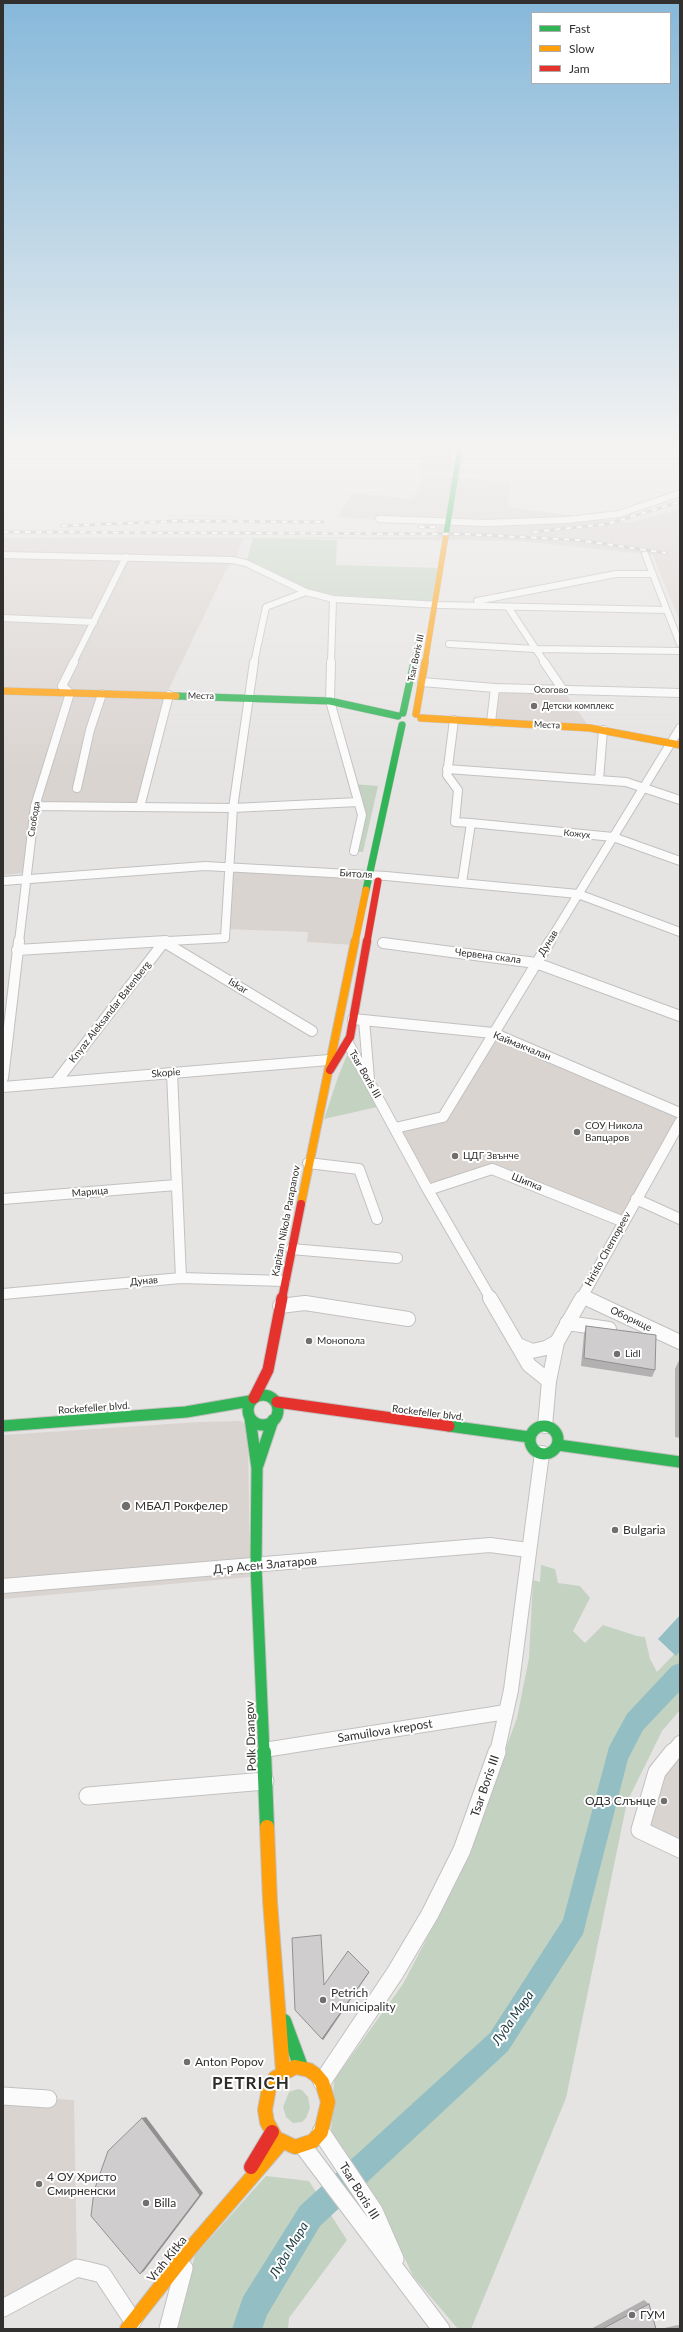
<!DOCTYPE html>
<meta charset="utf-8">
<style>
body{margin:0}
#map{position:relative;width:683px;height:2332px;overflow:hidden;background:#e6e4e3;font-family:Lato,sans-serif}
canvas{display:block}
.frame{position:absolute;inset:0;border:4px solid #31302f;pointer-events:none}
.legend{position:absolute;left:531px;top:12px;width:140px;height:72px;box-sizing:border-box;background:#fff;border:1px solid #adacac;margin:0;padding:5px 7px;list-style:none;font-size:12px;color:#31302f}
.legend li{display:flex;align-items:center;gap:8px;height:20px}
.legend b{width:20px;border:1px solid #adacac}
</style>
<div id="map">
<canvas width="683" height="2332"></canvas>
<div class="frame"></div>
<ul class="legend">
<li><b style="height:5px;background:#30b455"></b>Fast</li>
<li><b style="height:5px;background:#ff9f0a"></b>Slow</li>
<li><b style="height:5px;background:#e5322d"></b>Jam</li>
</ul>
</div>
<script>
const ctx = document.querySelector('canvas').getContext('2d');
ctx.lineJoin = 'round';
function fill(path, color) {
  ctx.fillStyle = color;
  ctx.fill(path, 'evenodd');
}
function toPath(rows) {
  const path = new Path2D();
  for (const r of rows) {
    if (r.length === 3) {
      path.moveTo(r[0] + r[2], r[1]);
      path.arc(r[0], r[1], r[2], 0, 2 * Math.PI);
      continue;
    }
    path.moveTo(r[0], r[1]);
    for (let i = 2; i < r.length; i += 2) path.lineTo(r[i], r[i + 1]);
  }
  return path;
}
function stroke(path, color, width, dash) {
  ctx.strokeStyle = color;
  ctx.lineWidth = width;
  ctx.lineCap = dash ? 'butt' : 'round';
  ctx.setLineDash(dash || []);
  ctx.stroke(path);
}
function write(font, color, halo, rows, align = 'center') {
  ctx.font = font + ' Lato,sans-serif';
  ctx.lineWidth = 4;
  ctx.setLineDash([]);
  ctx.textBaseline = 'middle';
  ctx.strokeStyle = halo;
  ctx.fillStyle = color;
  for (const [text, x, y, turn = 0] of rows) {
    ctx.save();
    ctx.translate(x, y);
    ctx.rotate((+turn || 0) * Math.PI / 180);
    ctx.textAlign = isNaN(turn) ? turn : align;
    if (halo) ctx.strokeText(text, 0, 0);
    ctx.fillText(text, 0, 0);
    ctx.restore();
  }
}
const built = toPath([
 [455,443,451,473,422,470,422,449],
 [424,475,510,482,508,507,628,523,680,509,680,622,653,555,521,541,243,538,238,554,225,572,167,693,137,804,34,804,23,873,3,875,3,538,435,537,439,525,338,517,353,493,413,499],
 [495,688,563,690,590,728,491,722],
 [228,867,370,875,353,945,307,942,308,932,225,929],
 [493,1033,680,1113,624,1222,493,1169,428,1190,395,1128,443,1117],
 [241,1421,246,1425,248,1431,250,1577,3,1599,3,1435,199,1422],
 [680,1743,680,1849,640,1830,657,1772],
 [3,2096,74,2100,77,2268,3,2308]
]);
const green = toPath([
 [253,538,337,540,336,565,440,568,433,605,320,596,246,563],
 [353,784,378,786,363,852,354,851,362,815],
 [347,1055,350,1056,377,1107,324,1119,338,1077],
 [541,1565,555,1569,558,1583,580,1586,590,1598,573,1631,585,1643,603,1625,637,1636,645,1637,650,1659,657,1672,680,1648,680,1710,662,1731,627,1802,566,2098,471,2329,458,2329,413,2276,377,2199,331,2134,334,2080,403,1984,458,1879,517,1718,529,1658,533,1580,540,1582],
 [298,2089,302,2090,308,2097,310,2108,306,2118,302,2122,293,2123,286,2117,283,2107,289,2092],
 [266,2176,309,2181,347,2240,289,2318,288,2329,175,2329,195,2255]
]);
const water = toPath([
 [680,1615,680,1651,676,1656,658,1639]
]);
const river = toPath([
 [680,1663,680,1691,643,1730,628,1759,583,1934,508,2051,320,2226,267,2315,262,2329,232,2329,243,2297,300,2206,490,2033,563,1920,609,1747,627,1714,672,1666,680,1663]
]);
const streetFar4 = toPath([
 [379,519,487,523,567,520,619,514,680,493],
 [645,554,680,644],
 [3,555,232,560,246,563,306,592,333,599,440,605,666,610],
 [477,601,616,574,651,574],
 [508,607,545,663],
 [3,618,94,622],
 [449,644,535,649,680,651],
 [73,663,126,557],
 [254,663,266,607,306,592],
 [331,663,333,599]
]);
const streetFar3 = toPath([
 [331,662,330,701,362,815,354,851],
 [544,662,563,690],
 [422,682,495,688,680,693],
 [454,720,447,775,458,790,455,822,471,823,462,883],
 [491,722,495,688],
 [447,769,626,782,680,800],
 [599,780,603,730],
 [77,788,90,730,102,694],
 [35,806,233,808,358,802],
 [140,807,169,695],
 [471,823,613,837,680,861],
 [3,881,205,866,386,876,578,894,680,932],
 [19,942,35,806,70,693,62,686,74,662],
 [149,942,225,938,233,808,254,662],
 [549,942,680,728]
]);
const streetFar2 = toPath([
 [383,943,536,963,680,1016],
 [17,950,166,941],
 [353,1019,493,1033,680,1113],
 [364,1020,369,1079],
 [348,1043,428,1190,491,1299],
 [172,1073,181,1278],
 [3,1078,19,941],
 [56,1082,164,942,312,1031],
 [3,1087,329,1060],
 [395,1128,443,1117,550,941],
 [308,1163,359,1169,377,1219],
 [428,1190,492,1169,624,1222],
 [3,1199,176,1185],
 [636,1199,680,1219],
 [291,1249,397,1258],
 [3,1294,181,1278,285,1281],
 [582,1296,588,1299],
 [581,1299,680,1122]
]);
const streetFar1 = toPath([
 [490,1298,529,1365,549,1381],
 [586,1298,680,1342],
 [280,1306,305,1303,408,1319],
 [567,1323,609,1329],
 [518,1345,532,1351,546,1348,557,1342],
 [545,1426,549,1381,557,1342,582,1298],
 [3,1586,490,1545,528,1550],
 [264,1750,506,1712],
 [497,1753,511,1690,542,1453],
 [672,1753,680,1743]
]);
const street = toPath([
 [673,1752,657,1772,640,1830,680,1849],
 [88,1796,265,1781],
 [322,2082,395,1973,430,1914,462,1850,497,1752],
 [3,2096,48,2099],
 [321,2132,374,2211,395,2259],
 [303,2146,441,2329],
 [3,2308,77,2268,102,2274,133,2321],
 [168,2329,184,2268]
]);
const fastFar3 = toPath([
 [446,535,461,443],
 [414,663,419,640]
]);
const fastFar2 = toPath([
 [176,696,330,701,398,716],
 [403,713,414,662],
 [366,890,402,725]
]);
const fastFar1 = toPath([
 [263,1410,15],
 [250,1418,257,1468,256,1566,264,1753],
 [3,1426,186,1412,250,1401],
 [449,1426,529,1437],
 [544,1440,14],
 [558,1445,680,1462],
 [258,1465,273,1420]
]);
const fast = toPath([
 [264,1752,267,1827],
 [284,2021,301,2067]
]);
const slowFar3 = toPath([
 [425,663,446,535]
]);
const slowFar2 = toPath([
 [3,691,176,696],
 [416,714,425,662],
 [421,718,590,728,680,745],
 [355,942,366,890]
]);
const slowFar1 = toPath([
 [301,1204,355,941]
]);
const slow = toPath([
 [267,1827,270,1901,283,2072],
 [295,2067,309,2070,316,2075,322,2082,328,2102,321,2132,313,2141,295,2147,276,2138,267,2122,265,2110,269,2088,275,2078,295,2067],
 [127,2329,189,2250,282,2142]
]);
const jamFar3 = toPath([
 [367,942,378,881]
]);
const jamFar2 = toPath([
 [330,1070,350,1037,367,941],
 [282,1299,301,1204]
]);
const jamFar1 = toPath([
 [254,1398,268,1370,282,1298],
 [277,1402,449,1426]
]);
const jam = toPath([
 [251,2167,272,2132]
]);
const rail = toPath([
 [62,526,176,521,323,522],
 [419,527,435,527],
 [3,532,463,534,578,540,666,553],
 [533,532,607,524,680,502]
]);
const wall = toPath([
 [586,1326,655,1370,652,1377,581,1366,584,1334],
 [680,1358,680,1438,675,1437,675,1369],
 [369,1972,368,1974,323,2040,295,2010,324,1985],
 [644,2300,649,2304,656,2329,591,2329],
 [678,2325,680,2326,680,2329,660,2329]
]);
const shadedWall = toPath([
 [369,1972,368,1974,323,2040,322,2039],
 [146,2117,203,2193,144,2271,140,2274,142,2118]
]);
const building = toPath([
 [586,1326,656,1335,655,1370,584,1358,586,1326],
 [321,1935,324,1985,348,1951,369,1972,322,2039,295,2010,292,1938,321,1935],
 [142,2118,200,2195,140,2274,91,2216,94,2191,108,2151,142,2118],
 [649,2304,656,2329,602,2329,649,2304]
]);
const markers = [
 [534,706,4,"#706f6e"],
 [577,1132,4,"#706f6e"],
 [455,1156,4,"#706f6e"],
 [309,1341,4,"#706f6e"],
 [617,1354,4,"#706f6e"],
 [126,1506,5,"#706f6e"],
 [615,1530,4,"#706f6e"],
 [664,1801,4,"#706f6e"],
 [323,2000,4,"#706f6e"],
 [187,2062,4,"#706f6e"],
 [39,2184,4,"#706f6e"],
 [146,2203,4,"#706f6e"],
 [632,2315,4,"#706f6e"]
];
const farStreetnames = [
 ["Tsar Boris III",416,658,-78],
 ["Осогово",551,690,1],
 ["Места",201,696,1],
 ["Места",547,725,3],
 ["Свобода",34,819,-81],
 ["Кожух",577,834,6]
];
const farPoinames = [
 ["Детски комплекс",542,706]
];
const streetNames = [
 ["Битоля",356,874,4],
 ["Дунав",548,943,-58],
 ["Червена скала",488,956,7],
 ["Iskar",238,986,31],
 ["Knyaz Aleksandar Batenberg",110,1012,-52],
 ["Каймакчалан",522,1046,22],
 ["Skopie",166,1073,-5],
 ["Tsar Boris III",365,1074,60],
 ["Шипка",527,1182,22],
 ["Марица",90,1192,-5],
 ["Kapitan Nikola Parapanov",286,1221,-79],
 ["Hristo Chernopeev",608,1249,-61],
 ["Дунав",144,1281,-5],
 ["Оборище",631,1319,25],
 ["Rockefeller blvd.",94,1408,-4],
 ["Rockefeller blvd.",428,1413,7]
];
const poiNames = [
 ["СОУ Никола",585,1126],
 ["Вапцаров",585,1138],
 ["ЦДГ Звънче",463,1156],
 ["Монопола",317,1341],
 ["Lidl",625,1354]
];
const nearPoinames = [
 ["МБАЛ Рокфелер",135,1506],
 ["Bulgaria",623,1530],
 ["ОДЗ Слънце",656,1801,"right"],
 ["Petrich",331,1993],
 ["Municipality",331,2007],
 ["Anton Popov",195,2062],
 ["4 ОУ Христо",47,2177],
 ["Смирненски",47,2191],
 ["Billa",154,2203],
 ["ГУМ",640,2315]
];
const nearStreetnames = [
 ["Д-р Асен Златаров",265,1565,-5],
 ["Samuilova krepost",385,1731,-9],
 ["Polk Drangov",251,1736,-92],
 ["Tsar Boris III",485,1786,-71],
 ["Tsar Boris III",359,2191,58],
 ["Vrah Kitka",167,2259,-51]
];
const nearWaternames = [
 ["Луда Мара",513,2018,-55],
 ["Луда Мара",289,2250,-59]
];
const nearDistrictnames = [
 ["PETRICH",251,2084]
];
fill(built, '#dad4d1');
fill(green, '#c3d2c1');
fill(water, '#93bec4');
fill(river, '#93bec4');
stroke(streetFar4, '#c2c1c0', 8);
stroke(streetFar3, '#c2c1c0', 10);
stroke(streetFar2, '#c2c1c0', 12);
stroke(streetFar1, '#c2c1c0', 16);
stroke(street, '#c2c1c0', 19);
stroke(fastFar3, '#c2c1c0', 6);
stroke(fastFar2, '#c2c1c0', 8);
stroke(fastFar1, '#c2c1c0', 13);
stroke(fast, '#c2c1c0', 16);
stroke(slowFar3, '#c2c1c0', 6);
stroke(slowFar2, '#c2c1c0', 8);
stroke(slowFar1, '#c2c1c0', 10);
stroke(slow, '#c2c1c0', 16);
stroke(jamFar3, '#c2c1c0', 8);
stroke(jamFar2, '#c2c1c0', 10);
stroke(jamFar1, '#c2c1c0', 13);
stroke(jam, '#c2c1c0', 16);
stroke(streetFar4, '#fbfbfb', 6);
stroke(streetFar3, '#fbfbfb', 8);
stroke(streetFar2, '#fbfbfb', 10);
stroke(streetFar1, '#fbfbfb', 14);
stroke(street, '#fbfbfb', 17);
stroke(fastFar3, '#30b455', 5.5);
stroke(fastFar2, '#30b455', 7);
stroke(fastFar1, '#30b455', 11);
stroke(fast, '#30b455', 14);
stroke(slowFar3, '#ff9f0a', 5.5);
stroke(slowFar2, '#ff9f0a', 7);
stroke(slowFar1, '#ff9f0a', 8);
stroke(slow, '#ff9f0a', 14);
stroke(jamFar3, '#e5322d', 7);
stroke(jamFar2, '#e5322d', 8);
stroke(jamFar1, '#e5322d', 11);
stroke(jam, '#e5322d', 14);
stroke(rail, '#bcbcbc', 3);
stroke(rail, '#fff', 2, [5.5]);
fill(wall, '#b2b0b0');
fill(shadedWall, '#919090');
fill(building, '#cfcdcd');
stroke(building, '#919090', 1);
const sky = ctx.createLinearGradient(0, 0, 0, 770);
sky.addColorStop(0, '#86b8da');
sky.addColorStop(0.58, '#f4f3f2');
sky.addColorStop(1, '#f4f3f200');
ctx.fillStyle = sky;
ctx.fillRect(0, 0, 683, 770);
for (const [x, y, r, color] of markers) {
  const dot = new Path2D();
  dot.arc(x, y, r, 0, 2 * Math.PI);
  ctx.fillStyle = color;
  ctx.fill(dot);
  stroke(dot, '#fff', 1.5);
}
write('9px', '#31302f', '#fff', farStreetnames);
write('9px', '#31302f', '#fff', farPoinames, 'left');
write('10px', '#31302f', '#fff', streetNames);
write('10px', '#31302f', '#fff', poiNames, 'left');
write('12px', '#31302f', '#fff', nearPoinames, 'left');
write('12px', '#31302f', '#fff', nearStreetnames);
write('italic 13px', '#1a3a3e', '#fff', nearWaternames);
ctx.letterSpacing = '1px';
write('bold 17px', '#2e2b2a', '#fff', nearDistrictnames);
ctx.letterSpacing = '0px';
</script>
